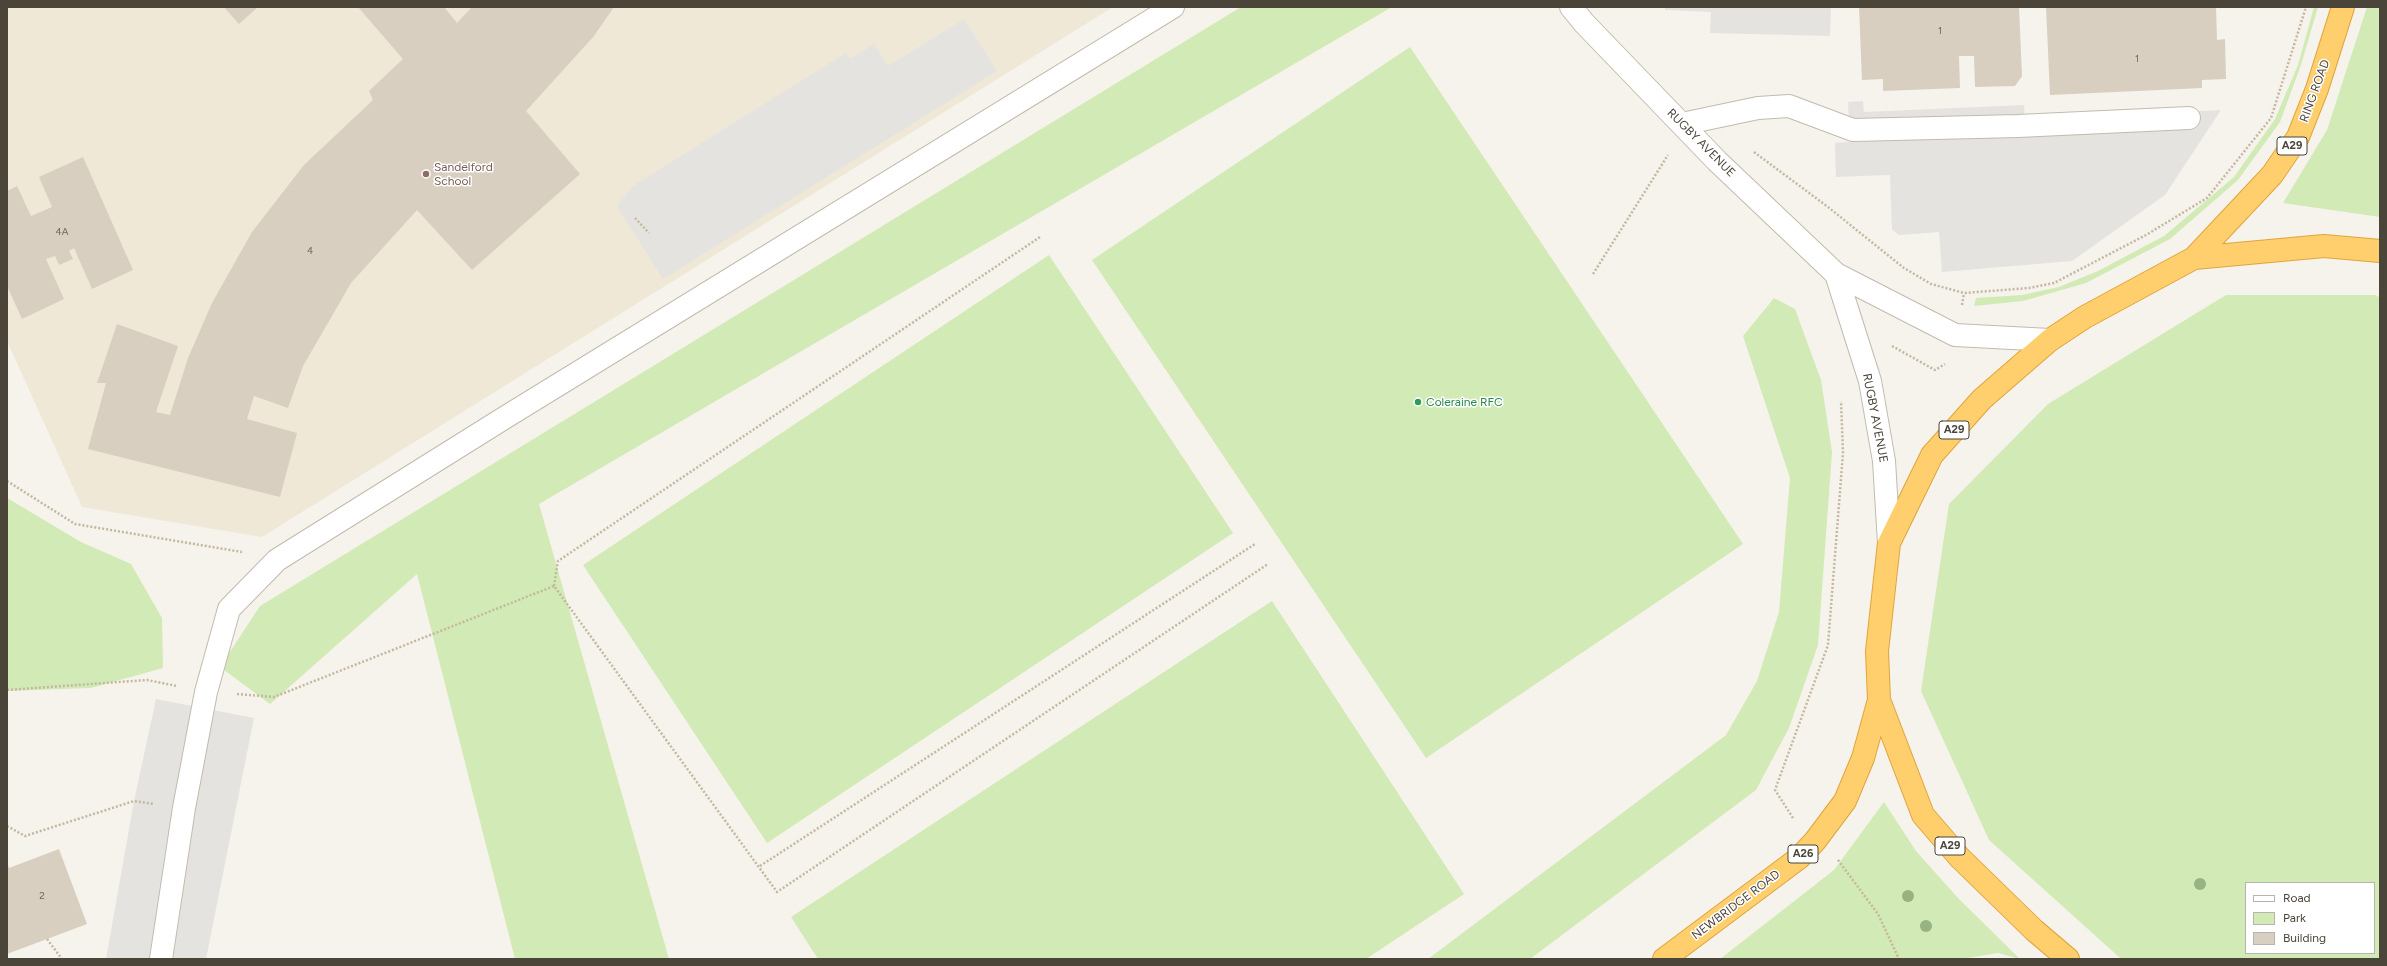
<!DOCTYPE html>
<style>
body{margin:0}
#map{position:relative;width:2387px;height:966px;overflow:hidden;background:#f6f3ec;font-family:Figtree,sans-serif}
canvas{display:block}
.frame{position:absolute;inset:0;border:8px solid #4b4439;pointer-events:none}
.legend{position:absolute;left:2245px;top:882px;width:130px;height:72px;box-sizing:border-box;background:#fff;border:1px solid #b7b4b0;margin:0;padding:5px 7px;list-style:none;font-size:12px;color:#4b4439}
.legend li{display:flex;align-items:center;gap:8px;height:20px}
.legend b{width:20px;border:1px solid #b7b4b0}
</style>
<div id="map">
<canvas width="2387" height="966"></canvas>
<div class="frame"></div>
<ul class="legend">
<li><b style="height:5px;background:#fff"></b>Road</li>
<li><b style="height:11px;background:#d2eab5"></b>Park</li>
<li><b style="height:11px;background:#d8cfc1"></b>Building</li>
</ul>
</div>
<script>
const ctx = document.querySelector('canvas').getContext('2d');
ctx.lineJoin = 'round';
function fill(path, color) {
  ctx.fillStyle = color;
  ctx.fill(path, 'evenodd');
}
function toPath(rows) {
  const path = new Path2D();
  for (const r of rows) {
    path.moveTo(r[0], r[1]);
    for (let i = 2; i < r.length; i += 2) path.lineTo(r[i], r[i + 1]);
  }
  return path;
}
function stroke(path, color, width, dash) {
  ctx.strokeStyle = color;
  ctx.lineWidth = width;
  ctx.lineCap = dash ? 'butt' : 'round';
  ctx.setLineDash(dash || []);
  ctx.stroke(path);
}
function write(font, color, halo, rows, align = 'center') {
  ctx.font = font + ' Figtree,sans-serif';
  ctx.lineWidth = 3;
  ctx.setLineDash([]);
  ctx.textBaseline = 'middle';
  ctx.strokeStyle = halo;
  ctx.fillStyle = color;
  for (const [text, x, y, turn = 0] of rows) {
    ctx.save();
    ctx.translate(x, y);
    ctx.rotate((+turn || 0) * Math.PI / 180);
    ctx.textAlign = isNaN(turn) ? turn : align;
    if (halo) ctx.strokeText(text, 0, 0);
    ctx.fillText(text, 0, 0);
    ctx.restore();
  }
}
const education = toPath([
 [7,7,1113,7,262,537,82,507,7,341]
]);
const green = toPath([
 [1241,7,1392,7,539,504,669,959,515,959,417,574,270,704,220,667,260,606],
 [2314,7,2318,7,2301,65,2280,122,2238,180,2170,239,2086,283,2023,301,1974,306,1976,298,2022,295,2059,287,2098,271,2164,236,2234,177,2275,119,2298,65],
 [2367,7,2380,7,2380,217,2283,203,2327,130],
 [1410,47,1743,544,1426,758,1092,260],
 [1049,255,1233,533,767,843,583,565],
 [2226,295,2376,295,2380,298,2380,959,2124,959,2119,957,1989,840,1921,691,1949,504,2048,404],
 [2246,883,2374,883,2374,953,2246,953],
 [1774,298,1795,309,1821,380,1832,452,1818,645,1789,728,1756,790,1530,959,1428,959,1726,735,1757,681,1779,612,1790,478,1743,336],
 [7,498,81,542,131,564,162,618,163,668,91,688,7,691],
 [1272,601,1464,894,1366,959,818,959,791,917],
 [1884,802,1916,851,1958,898,2020,959,1998,953,1961,959,1720,959,1834,870]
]);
const parking = toPath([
 [1665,7,1831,7,1830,36,1710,33,1711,12,1665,10],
 [964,19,997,71,663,279,617,206,633,186,846,53,850,59,874,44,888,66],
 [1863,101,1864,112,2024,105,2025,120,2221,110,2165,195,2072,261,1942,272,1939,232,1899,235,1892,230,1890,175,1836,177,1835,143,1850,142,1848,102],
 [156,699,254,718,206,959,106,959,134,801]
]);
const building = toPath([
 [224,7,258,7,239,24],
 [358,7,444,7,457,23,472,7,614,7,594,36,526,111,580,174,472,270,417,210,351,283,303,366,288,408,254,396,247,419,297,433,280,497,88,449,106,383,97,383,117,324,178,346,156,412,170,415,188,358,212,303,252,232,304,165,373,100,369,91,403,59],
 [1859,7,2019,7,2022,76,2015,86,1975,87,1974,56,1959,56,1960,88,1883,91,1883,79,1862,80],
 [2046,7,2216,7,2217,40,2225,39,2226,79,2202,80,2202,88,2050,95],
 [83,157,133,270,92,289,74,248,69,251,73,259,59,265,55,256,46,259,64,299,22,319,7,286,7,191,17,186,31,216,52,207,39,177],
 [59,849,87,924,7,954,7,863,9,868]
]);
const path = toPath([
 [1754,152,1828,207,1904,268,1931,284,1964,293,2029,288,2054,283,2146,235,2207,198,2271,118,2306,7],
 [635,218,649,233],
 [1593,274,1668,155],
 [1962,305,1964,293],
 [1892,346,1935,370,1945,364],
 [7,481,75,524,242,552],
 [554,586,558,561,1040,237],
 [7,690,147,680,177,686],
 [237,694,274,697,554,586,777,892,1268,564],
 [1793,818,1775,790,1828,645,1843,453,1841,401],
 [7,826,25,836,134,801,154,804],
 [1838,860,1878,914,1899,959],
 [760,866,1255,544],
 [47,939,62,959]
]);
const minor = toPath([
 [1571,7,1584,23,1717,161,1836,274,1955,335,2050,340],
 [1682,124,1758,108,1789,106,1853,130,2018,126,2189,118],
 [1836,274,1870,381,1884,461,1889,543],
 [161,959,184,808,206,692,229,609,277,560,509,415,1173,7]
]);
const highway = toPath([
 [2194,258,2272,175,2298,137,2317,89,2343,7],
 [1664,959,1799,858,1815,841,1845,801,1863,758,1879,700],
 [2068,959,2034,930,1960,858,1923,815,1879,700,1877,651,1889,543,1932,455,1982,399,2050,340,2085,317,2194,258,2324,246,2380,251]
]);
const trees = [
 [2200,884],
 [1908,896],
 [1926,926]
];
const markers = [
 [426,174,4,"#8d6e63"],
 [1418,402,4,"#2e9e5b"]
];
const numberNames = [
 ["1",1940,31],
 ["1",2137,59],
 ["4A",62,232],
 ["4",310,251],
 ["2",42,896]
];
const shields = [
 [2292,146,30],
 [1954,430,30],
 [1950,846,30],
 [1803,854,30]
];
const shieldNames = [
 ["A29",2292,146],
 ["A29",1954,430],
 ["A29",1950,846],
 ["A26",1803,854]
];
const streetNames = [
 ["RING ROAD",2315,91,-70],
 ["RUGBY AVENUE",1701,143,45],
 ["RUGBY AVENUE",1875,418,79],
 ["NEWBRIDGE ROAD",1736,905,-37]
];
const educationNames = [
 ["Sandelford",434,167],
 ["School",434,181]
];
const leisureNames = [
 ["Coleraine RFC",1426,402]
];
fill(education, '#efe8d6');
fill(green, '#d2eab5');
fill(parking, '#e5e3e0');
fill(building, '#d8cfc1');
stroke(minor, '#c2bbae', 24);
stroke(highway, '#e0a43c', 24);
stroke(path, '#c4b79f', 2.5, [2, 2]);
stroke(minor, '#fff', 22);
stroke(highway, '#ffcf6e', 22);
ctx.fillStyle = '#97b381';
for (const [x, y] of trees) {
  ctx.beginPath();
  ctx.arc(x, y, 6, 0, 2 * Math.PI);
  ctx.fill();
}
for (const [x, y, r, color] of markers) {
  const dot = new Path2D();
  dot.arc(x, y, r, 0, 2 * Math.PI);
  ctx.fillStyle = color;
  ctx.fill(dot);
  stroke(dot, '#fff', 1.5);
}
write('10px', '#6e675b', null, numberNames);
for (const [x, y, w] of shields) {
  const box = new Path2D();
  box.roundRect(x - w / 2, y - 9, w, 18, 3);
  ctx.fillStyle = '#fff';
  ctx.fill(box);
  stroke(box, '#4b4439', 1);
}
write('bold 11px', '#4b4439', null, shieldNames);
write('12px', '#4b4439', '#fff', streetNames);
write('12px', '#785e54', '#fff', educationNames, 'left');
write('12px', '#27864d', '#fff', leisureNames, 'left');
</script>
